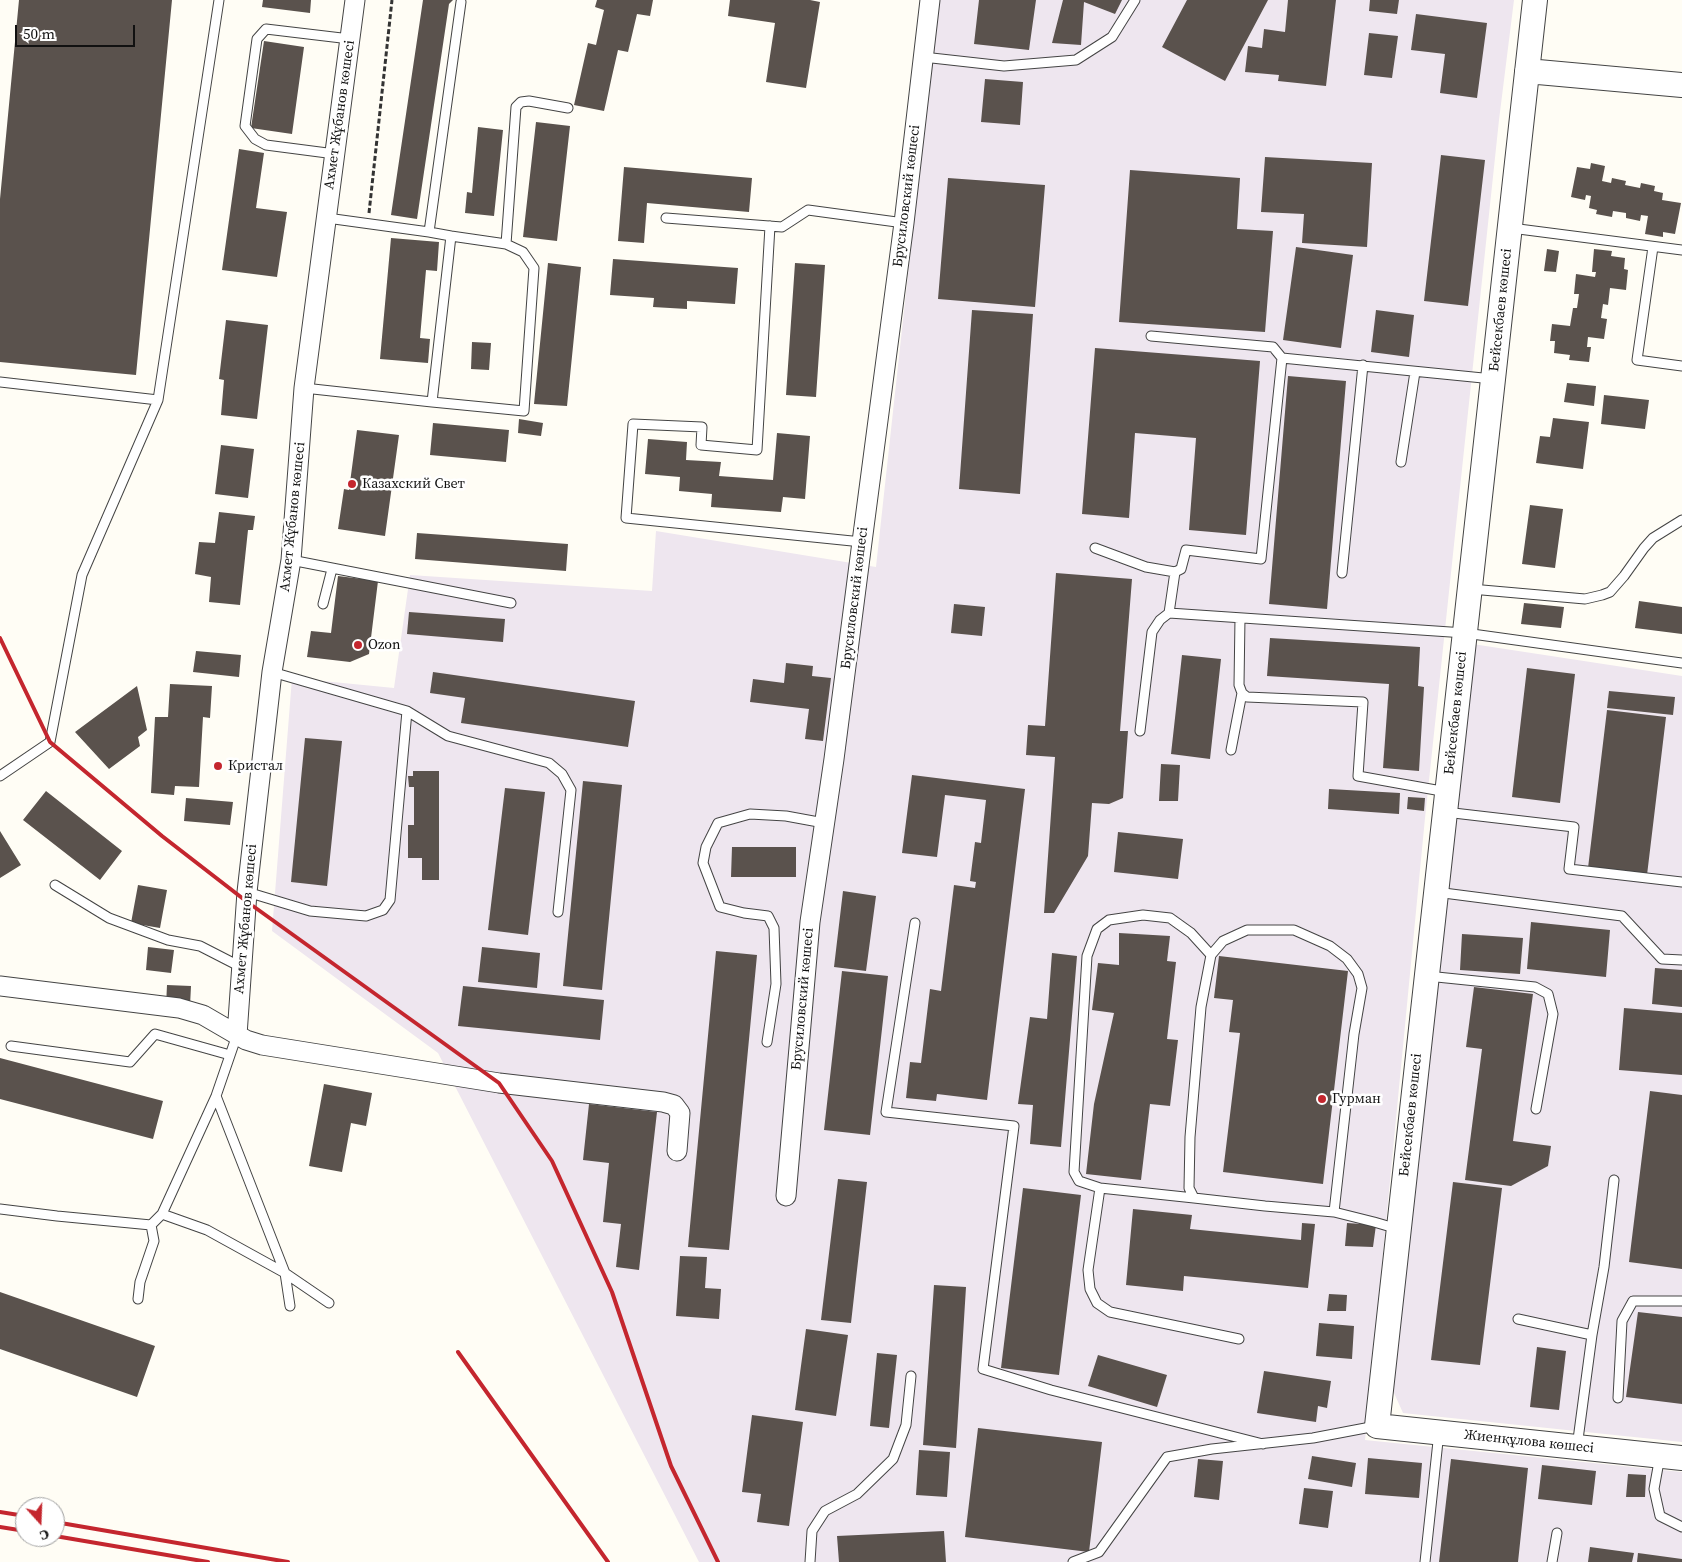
<!DOCTYPE html>
<meta charset="utf-8">
<style>
body{margin:0}
#map{position:relative;width:1682px;height:1562px;overflow:hidden;background:#fffdf5;font-family:"Source Serif 4",serif}
canvas{display:block}
.north{position:absolute;left:15px;top:1497px;width:50px;height:50px;box-sizing:border-box;background:#fff;border:1px solid #a0a0a0;border-radius:50%;rotate:160deg;font-size:14px;font-weight:700;line-height:20px;text-align:center;color:#111}
.north::after{content:'';display:block;margin:auto;width:18px;height:22px;background:#c4262e;clip-path:polygon(50% 0,100% 100%,50% 72%,0 100%)}
.scale{position:absolute;left:15px;top:25px;width:120px;height:22px;box-sizing:border-box;border:2px solid #111;border-top:0;padding-left:6px;font-size:15px;line-height:18px;white-space:nowrap;color:#111;-webkit-text-stroke:4px #fff;paint-order:stroke}
</style>
<div id="map">
<canvas width="1682" height="1562"></canvas>
<div class="north">С</div>
<div class="scale">50 m</div>
</div>
<script>
const ctx = document.querySelector('canvas').getContext('2d');
ctx.lineJoin = 'round';
function fill(path, color) {
  ctx.fillStyle = color;
  ctx.fill(path, 'evenodd');
}
function toPath(rows) {
  const path = new Path2D();
  for (const r of rows) {
    path.moveTo(r[0], r[1]);
    for (let i = 2; i < r.length; i += 2) path.lineTo(r[i], r[i + 1]);
  }
  return path;
}
function stroke(path, color, width, dash) {
  ctx.strokeStyle = color;
  ctx.lineWidth = width;
  ctx.lineCap = dash ? 'butt' : 'round';
  ctx.setLineDash(dash || []);
  ctx.stroke(path);
}
function write(font, color, halo, rows, align = 'center') {
  ctx.font = font + ' "Source Serif 4",serif';
  ctx.lineWidth = 5;
  ctx.setLineDash([]);
  ctx.textBaseline = 'middle';
  ctx.strokeStyle = halo;
  ctx.fillStyle = color;
  for (const [text, x, y, turn = 0] of rows) {
    ctx.save();
    ctx.translate(x, y);
    ctx.rotate((+turn || 0) * Math.PI / 180);
    ctx.textAlign = isNaN(turn) ? turn : align;
    if (halo) ctx.strokeText(text, 0, 0);
    ctx.fillText(text, 0, 0);
    ctx.restore();
  }
}
const industrial = toPath([
 [938,0,1514,0,1499,120,1425,818,1365,1440,1682,1472,1682,1562,699,1562,438,1053,272,931,292,678,394,688,410,575,652,591,656,531,876,567],
 [1466,643,1682,676,1682,1442,1403,1413,1386,1375]
]);
const building = toPath([
 [19,0,172,0,136,375,0,362,0,199],
 [263,0,311,0,310,13,262,7],
 [423,0,453,0,449,4,417,219,391,215],
 [597,0,653,0,650,16,637,14,628,52,618,50,604,111,574,105,588,43,596,45,604,10,595,7],
 [730,0,810,0,820,2,806,88,766,82,775,23,728,16],
 [979,0,1036,0,1029,50,974,44],
 [1063,0,1122,0,1115,14,1084,2,1081,45,1052,43],
 [1187,0,1268,0,1225,81,1162,47],
 [1288,0,1336,0,1326,86,1278,81,1279,75,1245,72,1248,46,1262,48,1264,29,1285,32],
 [1370,0,1399,0,1397,14,1369,11],
 [1416,14,1487,23,1477,98,1440,93,1445,54,1411,50],
 [1369,33,1398,36,1392,78,1364,75],
 [264,41,304,47,292,134,251,128],
 [985,79,1023,82,1020,125,981,122],
 [536,122,570,126,557,241,523,237],
 [478,127,503,130,494,216,465,213,467,192,472,193],
 [239,149,264,153,256,208,287,212,277,277,222,270],
 [1441,155,1485,160,1468,306,1424,301],
 [1265,157,1372,163,1367,247,1302,243,1304,214,1261,212],
 [1591,163,1605,166,1602,181,1611,183,1612,178,1626,181,1625,185,1640,188,1641,183,1655,186,1654,191,1663,193,1662,200,1681,203,1675,234,1663,232,1663,237,1645,234,1648,216,1641,215,1640,221,1626,218,1626,213,1613,211,1612,217,1596,214,1597,210,1589,208,1591,196,1586,195,1585,200,1571,197,1577,167,1590,169],
 [624,167,752,178,749,212,647,203,644,243,618,241],
 [1130,170,1240,178,1237,229,1273,231,1265,332,1119,322],
 [948,178,1045,185,1035,307,938,299],
 [391,238,439,242,437,271,426,270,420,338,430,339,428,363,380,359],
 [1296,247,1353,255,1341,348,1283,340],
 [1547,249,1559,251,1556,272,1544,271],
 [1594,249,1612,251,1611,256,1625,258,1624,269,1628,270,1626,290,1610,288,1608,305,1603,304,1601,318,1607,319,1604,339,1588,337,1587,347,1591,347,1589,362,1569,360,1570,355,1554,353,1555,341,1550,341,1552,324,1570,326,1573,308,1577,308,1579,294,1574,294,1576,274,1595,277,1596,272,1592,272],
 [613,259,738,268,735,304,687,301,687,309,653,307,654,298,610,295],
 [548,263,581,267,567,406,534,404],
 [795,263,825,265,816,397,786,395],
 [972,310,1033,314,1020,494,959,489],
 [1376,310,1414,315,1409,357,1371,352],
 [226,320,268,325,257,419,221,415,224,380,219,379],
 [472,342,491,343,489,370,471,369],
 [1095,348,1260,361,1246,535,1189,530,1196,438,1135,433,1129,518,1082,514],
 [1288,376,1346,381,1327,609,1269,604],
 [1567,383,1596,386,1594,406,1564,402],
 [1604,395,1649,400,1645,429,1601,424],
 [1553,418,1589,422,1583,469,1536,463,1540,436,1550,437],
 [519,419,543,423,541,436,518,433],
 [433,423,509,430,506,462,430,455],
 [357,430,399,435,385,536,338,529,344,489,349,490],
 [777,433,810,436,805,499,783,497,781,512,711,507,712,494,679,491,680,477,645,474,648,439,687,442,686,460,721,462,719,476,773,480],
 [221,445,254,449,248,498,215,494],
 [1530,505,1563,509,1555,568,1522,564],
 [219,512,255,516,253,530,248,530,240,605,209,602,211,577,195,574,199,542,215,543],
 [417,533,568,544,566,571,415,559],
 [1056,573,1132,579,1120,731,1128,731,1123,798,1109,804,1092,803,1088,856,1054,913,1044,913,1055,757,1026,755,1028,725,1045,726],
 [338,576,378,581,369,654,350,662,307,657,311,631,331,633],
 [1639,601,1682,607,1682,634,1635,628],
 [1524,603,1564,607,1561,628,1521,624],
 [954,604,985,607,982,636,951,633],
 [409,612,505,619,503,642,407,634],
 [1270,638,1420,647,1418,686,1424,687,1419,771,1383,768,1389,684,1267,676],
 [196,651,241,655,239,677,193,672],
 [1182,655,1221,659,1210,759,1171,754],
 [786,663,813,666,812,676,831,678,823,741,805,739,809,709,750,702,753,679,784,683],
 [1527,668,1575,674,1560,803,1512,797],
 [433,672,635,701,628,747,461,723,465,698,430,693],
 [170,684,212,686,210,718,203,717,199,787,175,786,174,795,151,793,155,717,168,717],
 [137,686,147,730,138,737,140,746,109,769,75,732],
 [1609,691,1675,697,1673,715,1607,708],
 [1607,710,1666,717,1647,875,1588,868],
 [305,738,342,741,327,886,291,882],
 [1161,764,1180,765,1178,801,1159,801],
 [413,771,439,771,439,880,422,880,422,858,408,858,408,825,414,825,414,787,409,787,408,776,413,776],
 [912,775,1025,789,987,1100,937,1094,936,1101,906,1098,910,1062,921,1063,930,989,941,991,954,885,975,888,976,882,970,881,975,842,981,843,986,800,945,795,937,857,902,853],
 [583,781,622,785,602,990,563,986],
 [505,788,545,792,528,935,488,930],
 [1329,789,1400,793,1399,814,1328,809],
 [46,791,122,851,100,880,23,820],
 [1408,797,1425,798,1424,811,1407,809],
 [186,798,233,802,230,825,184,821],
 [0,831,21,865,0,878],
 [1118,832,1183,839,1178,879,1114,872],
 [732,847,796,847,796,877,731,877],
 [138,885,167,890,160,928,131,923],
 [843,891,876,896,866,971,834,967],
 [1531,922,1610,930,1606,977,1527,969],
 [1119,933,1170,936,1167,961,1176,962,1167,1039,1178,1040,1170,1106,1150,1104,1141,1180,1086,1174,1094,1104,1114,1013,1092,1010,1098,963,1119,965],
 [1462,934,1523,938,1520,974,1460,970],
 [148,947,174,950,171,973,146,970],
 [482,947,540,953,537,988,478,982],
 [716,951,757,955,729,1250,688,1247],
 [1052,953,1077,956,1061,1147,1030,1144,1033,1105,1018,1104,1030,1017,1047,1019],
 [1219,956,1348,971,1323,1184,1223,1172,1240,1033,1229,1032,1233,1000,1214,998],
 [1655,968,1682,970,1682,1007,1652,1004],
 [842,971,888,976,870,1135,824,1130],
 [167,985,191,986,190,1006,166,1006],
 [463,986,604,1000,600,1040,458,1026],
 [1474,987,1533,994,1513,1141,1551,1146,1548,1166,1511,1186,1465,1180,1482,1049,1466,1047],
 [1624,1008,1682,1013,1682,1075,1619,1070],
 [0,1058,163,1101,153,1139,0,1099],
 [324,1084,372,1093,366,1126,351,1123,342,1172,309,1166],
 [1650,1091,1682,1095,1682,1269,1629,1262],
 [589,1104,657,1112,639,1270,616,1267,621,1224,603,1222,609,1163,583,1160],
 [838,1179,867,1182,851,1323,821,1320],
 [1453,1182,1502,1188,1480,1365,1431,1360],
 [1023,1188,1081,1195,1059,1375,1001,1368],
 [1133,1209,1192,1215,1190,1229,1301,1240,1302,1223,1315,1224,1308,1288,1184,1276,1183,1291,1126,1285],
 [1347,1223,1376,1225,1373,1247,1345,1246],
 [680,1256,707,1257,705,1288,721,1289,719,1319,676,1316],
 [934,1285,966,1287,956,1448,923,1445],
 [0,1292,155,1346,137,1397,0,1349],
 [1329,1294,1347,1295,1346,1311,1327,1311],
 [1638,1312,1682,1317,1682,1404,1626,1397],
 [1319,1323,1354,1326,1352,1359,1316,1356],
 [806,1329,848,1335,836,1416,795,1410],
 [1537,1347,1566,1351,1559,1410,1530,1407],
 [877,1353,897,1355,889,1428,870,1426],
 [1098,1355,1167,1375,1157,1407,1088,1386],
 [1264,1371,1331,1381,1327,1408,1318,1406,1316,1422,1257,1413],
 [752,1415,803,1422,789,1526,757,1522,761,1494,742,1492],
 [978,1428,1102,1442,1089,1552,965,1537],
 [919,1450,950,1452,947,1497,916,1495],
 [1312,1456,1356,1463,1352,1487,1308,1479],
 [1368,1458,1422,1463,1419,1498,1365,1494],
 [1198,1459,1223,1461,1219,1500,1194,1497],
 [1451,1459,1528,1468,1518,1562,1439,1562],
 [1542,1465,1596,1471,1592,1505,1538,1499],
 [1628,1474,1646,1475,1645,1497,1626,1497],
 [1304,1488,1333,1491,1328,1528,1299,1524],
 [944,1531,946,1562,839,1562,837,1536],
 [1590,1547,1634,1553,1632,1562,1588,1562],
 [1638,1553,1682,1559,1682,1562,1637,1562]
]);
const path = toPath([
 [369,213,392,0]
]);
const service = toPath([
 [923,57,1004,66,1076,60,1112,37,1135,0],
 [335,154,266,145,255,139,245,126,257,39,266,29,350,39],
 [327,218,429,232],
 [666,218,782,227,808,210,904,223],
 [770,226,757,450,701,445,702,427,633,424,626,518,862,542],
 [1511,228,1682,250],
 [506,244,516,107,521,102,529,101,568,108],
 [1653,247,1637,360,1682,366],
 [1151,336,1273,347,1282,358,1493,379],
 [0,382,158,400],
 [304,388,432,402,451,236,429,232,461,2],
 [432,402,524,411,534,268,523,252,506,244,451,236],
 [1401,462,1415,372],
 [1095,548,1146,567,1175,572,1181,569,1186,550,1261,559,1282,358],
 [291,560,511,603],
 [1342,573,1363,365],
 [1471,589,1585,599,1602,595,1610,592,1624,576,1644,548,1653,538,1682,520],
 [323,604,332,569],
 [1169,613,1175,572],
 [1240,618,1239,685,1242,693,1247,697,1363,702,1358,776,1447,792],
 [272,672,407,711,448,736,549,763,562,774,571,790,558,912],
 [1140,731,1152,632,1160,620,1169,613,1465,633,1682,663],
 [1231,750,1242,693],
 [0,776,50,742,82,575,158,400,219,0],
 [1445,812,1574,827,1569,869,1682,882],
 [55,885,109,918,168,940,200,946,241,967],
 [247,892,310,911,366,916,383,910,390,900,407,711],
 [1436,892,1622,916,1662,959,1682,960],
 [915,923,886,1112,1014,1126,983,1369,1051,1390,1263,1444],
 [1211,955,1223,941,1247,930,1294,930,1330,946,1347,959,1358,974,1362,988,1354,1034,1334,1212],
 [1427,976,1535,987,1548,994,1553,1014,1536,1109],
 [767,1042,776,984,774,928,768,916,744,913,720,907,703,863,706,847,718,823,750,814,786,816,824,823],
 [11,1046,130,1062,155,1034,230,1055],
 [216,1096,285,1273,290,1306],
 [1100,1188,1088,1270,1090,1289,1097,1303,1110,1312,1239,1339],
 [1194,1198,1100,1188,1079,1181,1074,1172,1087,956,1097,929,1109,920,1143,915,1170,918,1191,933,1211,955,1201,1007,1190,1137,1189,1188,1194,1198,1265,1206,1334,1212,1374,1222,1398,1229],
 [0,1209,57,1216,151,1225,162,1214,216,1096,237,1035],
 [162,1214,207,1230,285,1273,329,1303],
 [138,1299,140,1282,154,1241,151,1225],
 [1518,1319,1592,1335],
 [1618,1398,1622,1321,1633,1301,1682,1301],
 [1577,1447,1592,1335,1604,1267,1614,1180],
 [1660,1456,1654,1489,1660,1516,1682,1527],
 [810,1562,812,1531,825,1511,857,1494,893,1459,906,1425,911,1376],
 [1073,1562,1099,1552,1167,1457,1212,1449,1313,1438,1376,1426],
 [1425,1562,1439,1432],
 [1552,1562,1557,1533]
]);
const minor = toPath([
 [0,986,179,1008,203,1015,246,1040,262,1045,499,1083,663,1102,674,1105,680,1113,677,1151],
 [237,1035,247,892,272,672,291,560,304,388,355,0],
 [786,1196,810,922,834,759,862,542,904,223,930,0]
]);
const tertiary = toPath([
 [1535,0,1377,1426,1682,1458],
 [1527,71,1682,85]
]);
const rail = toPath([
 [0,638,50,742,162,836,246,901,499,1083,552,1161,612,1292,671,1466,718,1562],
 [458,1352,608,1562],
 [0,1512,25,1516],
 [55,1522,288,1562],
 [0,1527,25,1531],
 [55,1536,208,1562]
]);
const markers = [
 [352,484,5,"#c4262e"],
 [358,645,5,"#c4262e"],
 [218,766,5,"#c4262e"],
 [1322,1099,5,"#c4262e"]
];
const streetNames = [
 ["Ахмет Жұбанов көшесі",340,115,-82],
 ["Брусиловский көшесі",907,196,-83],
 ["Бейсекбаев көшесі",1501,310,-84],
 ["Ахмет Жұбанов көшесі",293,517,-84],
 ["Брусиловский көшесі",855,598,-83],
 ["Бейсекбаев көшесі",1456,713,-84],
 ["Ахмет Жұбанов көшесі",246,919,-85],
 ["Брусиловский көшесі",803,999,-85],
 ["Бейсекбаев көшесі",1411,1115,-84],
 ["Жиенқұлова көшесі",1529,1442,6]
];
const poiNames = [
 ["Казахский Свет",362,484],
 ["Ozon",368,645],
 ["Кристал",228,766],
 ["Гурман",1332,1099]
];
fill(industrial, '#eee6ef');
fill(building, '#5a524d');
stroke(service, '#444', 11);
stroke(minor, '#444', 21);
stroke(tertiary, '#444', 26);
stroke(path, '#333', 3, [5, 2.5]);
stroke(service, '#fff', 9);
stroke(minor, '#fff', 19);
stroke(tertiary, '#fff', 24);
stroke(rail, '#c4262e', 4);
for (const [x, y, r, color] of markers) {
  const dot = new Path2D();
  dot.arc(x, y, r, 0, 2 * Math.PI);
  ctx.fillStyle = color;
  ctx.fill(dot);
  stroke(dot, '#fff', 2);
}
write('14px', '#111', '#fff', streetNames);
write('14px', '#111', '#fff', poiNames, 'left');
</script>
